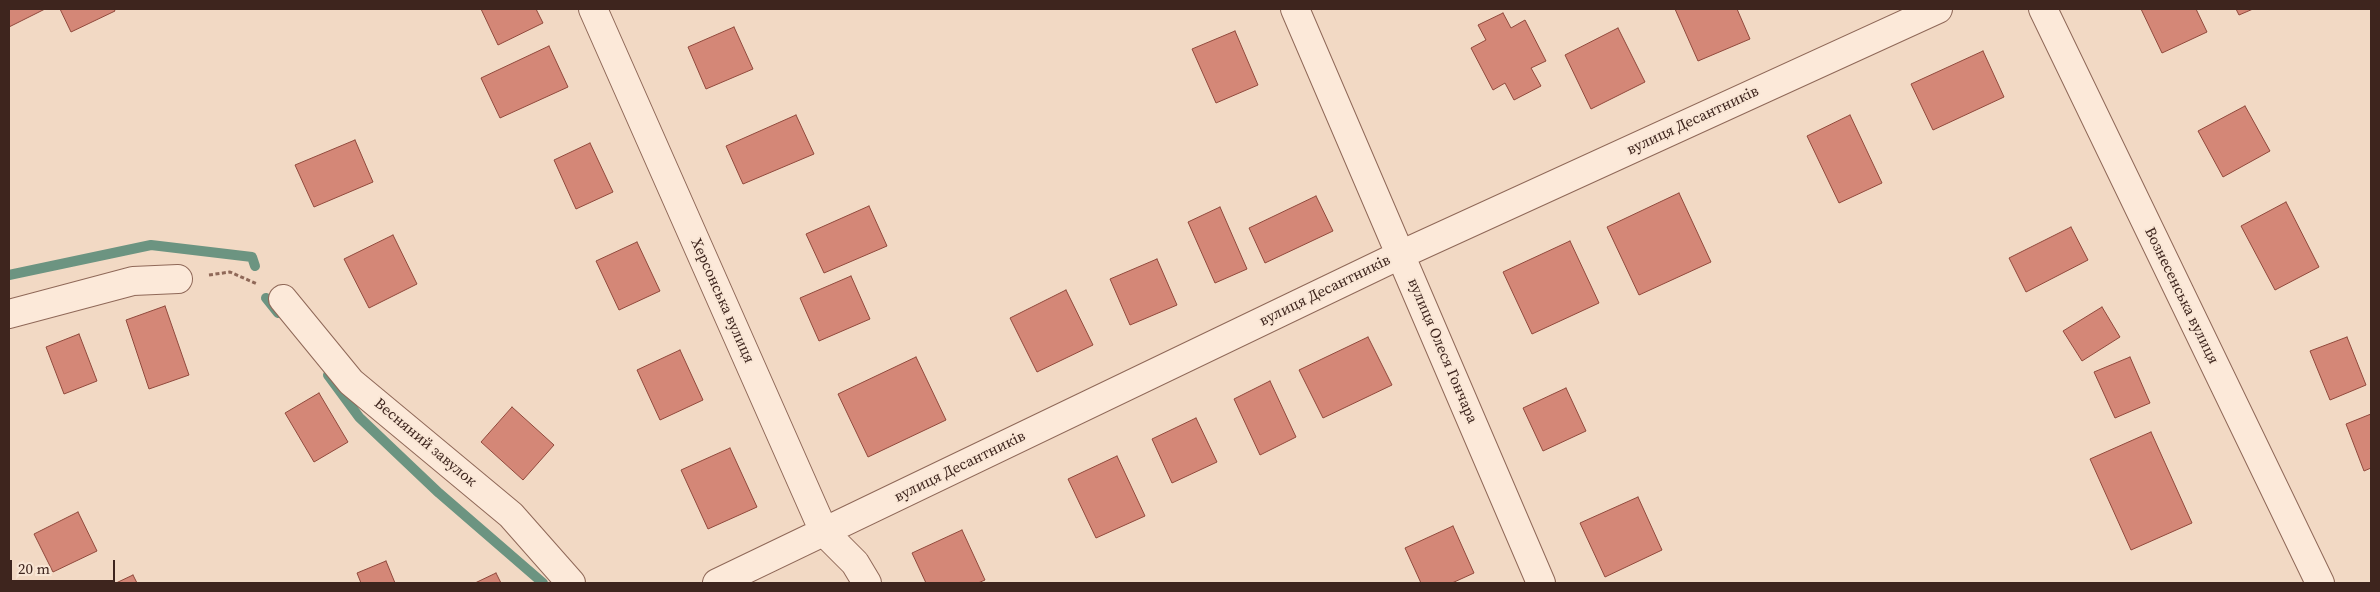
<!DOCTYPE html>
<meta charset="utf-8">
<style>
body{margin:0}
#map{position:relative;width:2380px;height:592px;overflow:hidden;background:#f2d9c4;font-family:"Source Serif 4",serif}
canvas{display:block}
.frame{position:absolute;inset:0;border:10px solid #3e251e;pointer-events:none}
.scale{position:absolute;left:10px;top:560px;width:105px;height:22px;box-sizing:border-box;border:2px solid #3e251e;border-top:0;padding-left:6px;font-size:15px;line-height:18px;white-space:nowrap;color:#3e251e;-webkit-text-stroke:4px #f9e6d5;paint-order:stroke}
</style>
<div id="map">
<canvas width="2380" height="592"></canvas>
<div class="frame"></div>
<div class="scale">20 m</div>
</div>
<script>
const ctx = document.querySelector('canvas').getContext('2d');
ctx.lineJoin = 'round';
function toPath(rows) {
  const path = new Path2D();
  for (const r of rows) {
    path.moveTo(r[0], r[1]);
    for (let i = 2; i < r.length; i += 2) path.lineTo(r[i], r[i + 1]);
  }
  return path;
}
function stroke(path, color, width, dash) {
  ctx.strokeStyle = color;
  ctx.lineWidth = width;
  ctx.lineCap = dash ? 'butt' : 'round';
  ctx.setLineDash(dash || []);
  ctx.stroke(path);
}
function fill(path, color) {
  ctx.fillStyle = color;
  ctx.fill(path, 'evenodd');
}
function write(font, color, halo, rows, align = 'center') {
  ctx.font = font + ' "Source Serif 4",serif';
  ctx.lineWidth = 4;
  ctx.setLineDash([]);
  ctx.textBaseline = 'middle';
  ctx.strokeStyle = halo;
  ctx.fillStyle = color;
  for (const [text, x, y, turn = 0] of rows) {
    ctx.save();
    ctx.translate(x, y);
    ctx.rotate((+turn || 0) * Math.PI / 180);
    ctx.textAlign = isNaN(turn) ? turn : align;
    if (halo) ctx.strokeText(text, 0, 0);
    ctx.fillText(text, 0, 0);
    ctx.restore();
  }
}
const stream = toPath([
 [9,275,151,245,252,257,255,266],
 [266,298,278,313],
 [328,375,359,417,439,493,543,583]
]);
const building = toPath([
 [9,9,45,9,9,27,9,9],
 [60,9,114,9,115,11,71,32,60,9],
 [481,9,536,9,543,23,498,45,481,9],
 [1675,9,1737,9,1750,39,1698,61,1675,9],
 [2141,9,2196,9,2207,32,2162,53,2141,9],
 [2236,9,2253,9,2239,15,2236,9],
 [1503,13,1511,28,1525,20,1546,61,1531,68,1541,86,1514,100,1505,83,1493,90,1471,48,1486,40,1478,25,1503,13],
 [734,27,753,69,706,89,688,47,734,27],
 [1618,28,1645,82,1591,109,1565,55,1618,28],
 [1235,31,1258,85,1216,103,1192,49,1235,31],
 [549,46,568,87,500,118,481,78,549,46],
 [1983,51,2004,97,1933,130,1911,84,1983,51],
 [2245,106,2270,151,2223,177,2198,131,2245,106],
 [796,115,814,154,743,184,726,146,796,115],
 [1850,115,1882,183,1839,203,1807,136,1850,115],
 [355,140,373,182,314,207,295,165,355,140],
 [590,143,613,192,576,209,554,160,590,143],
 [1679,193,1711,262,1639,295,1607,227,1679,193],
 [1316,196,1333,231,1265,263,1249,228,1316,196],
 [2286,202,2319,267,2275,290,2241,226,2286,202],
 [869,206,887,246,824,273,806,234,869,206],
 [1220,207,1247,269,1215,283,1188,222,1220,207],
 [2071,227,2088,260,2026,292,2009,258,2071,227],
 [393,235,417,284,369,308,344,259,393,235],
 [1570,241,1599,303,1532,334,1503,272,1570,241],
 [637,242,660,291,619,310,596,261,637,242],
 [1157,259,1177,305,1130,325,1110,279,1157,259],
 [851,276,870,319,819,341,800,298,851,276],
 [1066,290,1093,345,1037,372,1010,318,1066,290],
 [165,306,189,375,149,389,126,320,165,306],
 [2102,307,2120,337,2082,361,2063,331,2102,307],
 [79,334,97,381,64,394,46,347,79,334],
 [1368,337,1392,385,1323,418,1299,370,1368,337],
 [2347,337,2366,385,2330,400,2310,351,2347,337],
 [680,350,703,400,660,420,637,370,680,350],
 [916,357,946,420,868,457,838,394,916,357],
 [2130,357,2150,403,2115,418,2094,372,2130,357],
 [1270,381,1296,437,1260,455,1234,399,1270,381],
 [1566,388,1586,431,1543,451,1523,408,1566,388],
 [319,393,348,442,314,462,285,413,319,393],
 [512,407,554,445,523,480,481,442,512,407],
 [2371,414,2371,468,2364,471,2346,424,2371,414],
 [1196,418,1217,462,1172,483,1152,439,1196,418],
 [2151,432,2192,523,2131,550,2090,459,2151,432],
 [730,448,757,507,708,529,681,470,730,448],
 [1117,456,1145,516,1096,538,1068,479,1117,456],
 [1638,497,1662,550,1605,577,1580,523,1638,497],
 [78,512,97,551,53,572,34,534,78,512],
 [1453,526,1474,573,1452,583,1421,583,1405,548,1453,526],
 [962,530,985,580,978,583,926,583,912,553,962,530],
 [386,561,395,583,361,583,357,573,386,561],
 [496,573,501,583,475,583,496,573],
 [133,575,137,583,116,583,133,575]
]);
const path = toPath([
 [209,275,230,272,257,284]
]);
const minor = toPath([
 [593,9,824,532,855,563,867,583],
 [1295,9,1541,583],
 [2043,9,2320,583],
 [283,299,351,382,511,515,571,583],
 [9,314,133,281,178,279],
 [717,583,1400,255,1938,9]
]);
const streetNames = [
 ["вулиця Десантників",1693,121,-25],
 ["вулиця Десантників",1325,291,-26],
 ["Вознесенська вулиця",2181,296,64],
 ["Херсонська вулиця",722,301,66],
 ["вулиця Олеся Гончара",1442,351,67],
 ["Весняний завулок",425,443,40],
 ["вулиця Десантників",960,467,-26]
];
stroke(stream, '#6c9481', 10);
fill(building, '#d48777');
stroke(building, '#90493c', 1);
stroke(minor, '#8f6858', 30);
stroke(path, '#8f6858', 3, [4, 2.5]);
stroke(minor, '#fce9d9', 28);
write('15px', '#3e251e', '#f9e6d5', streetNames);
</script>
